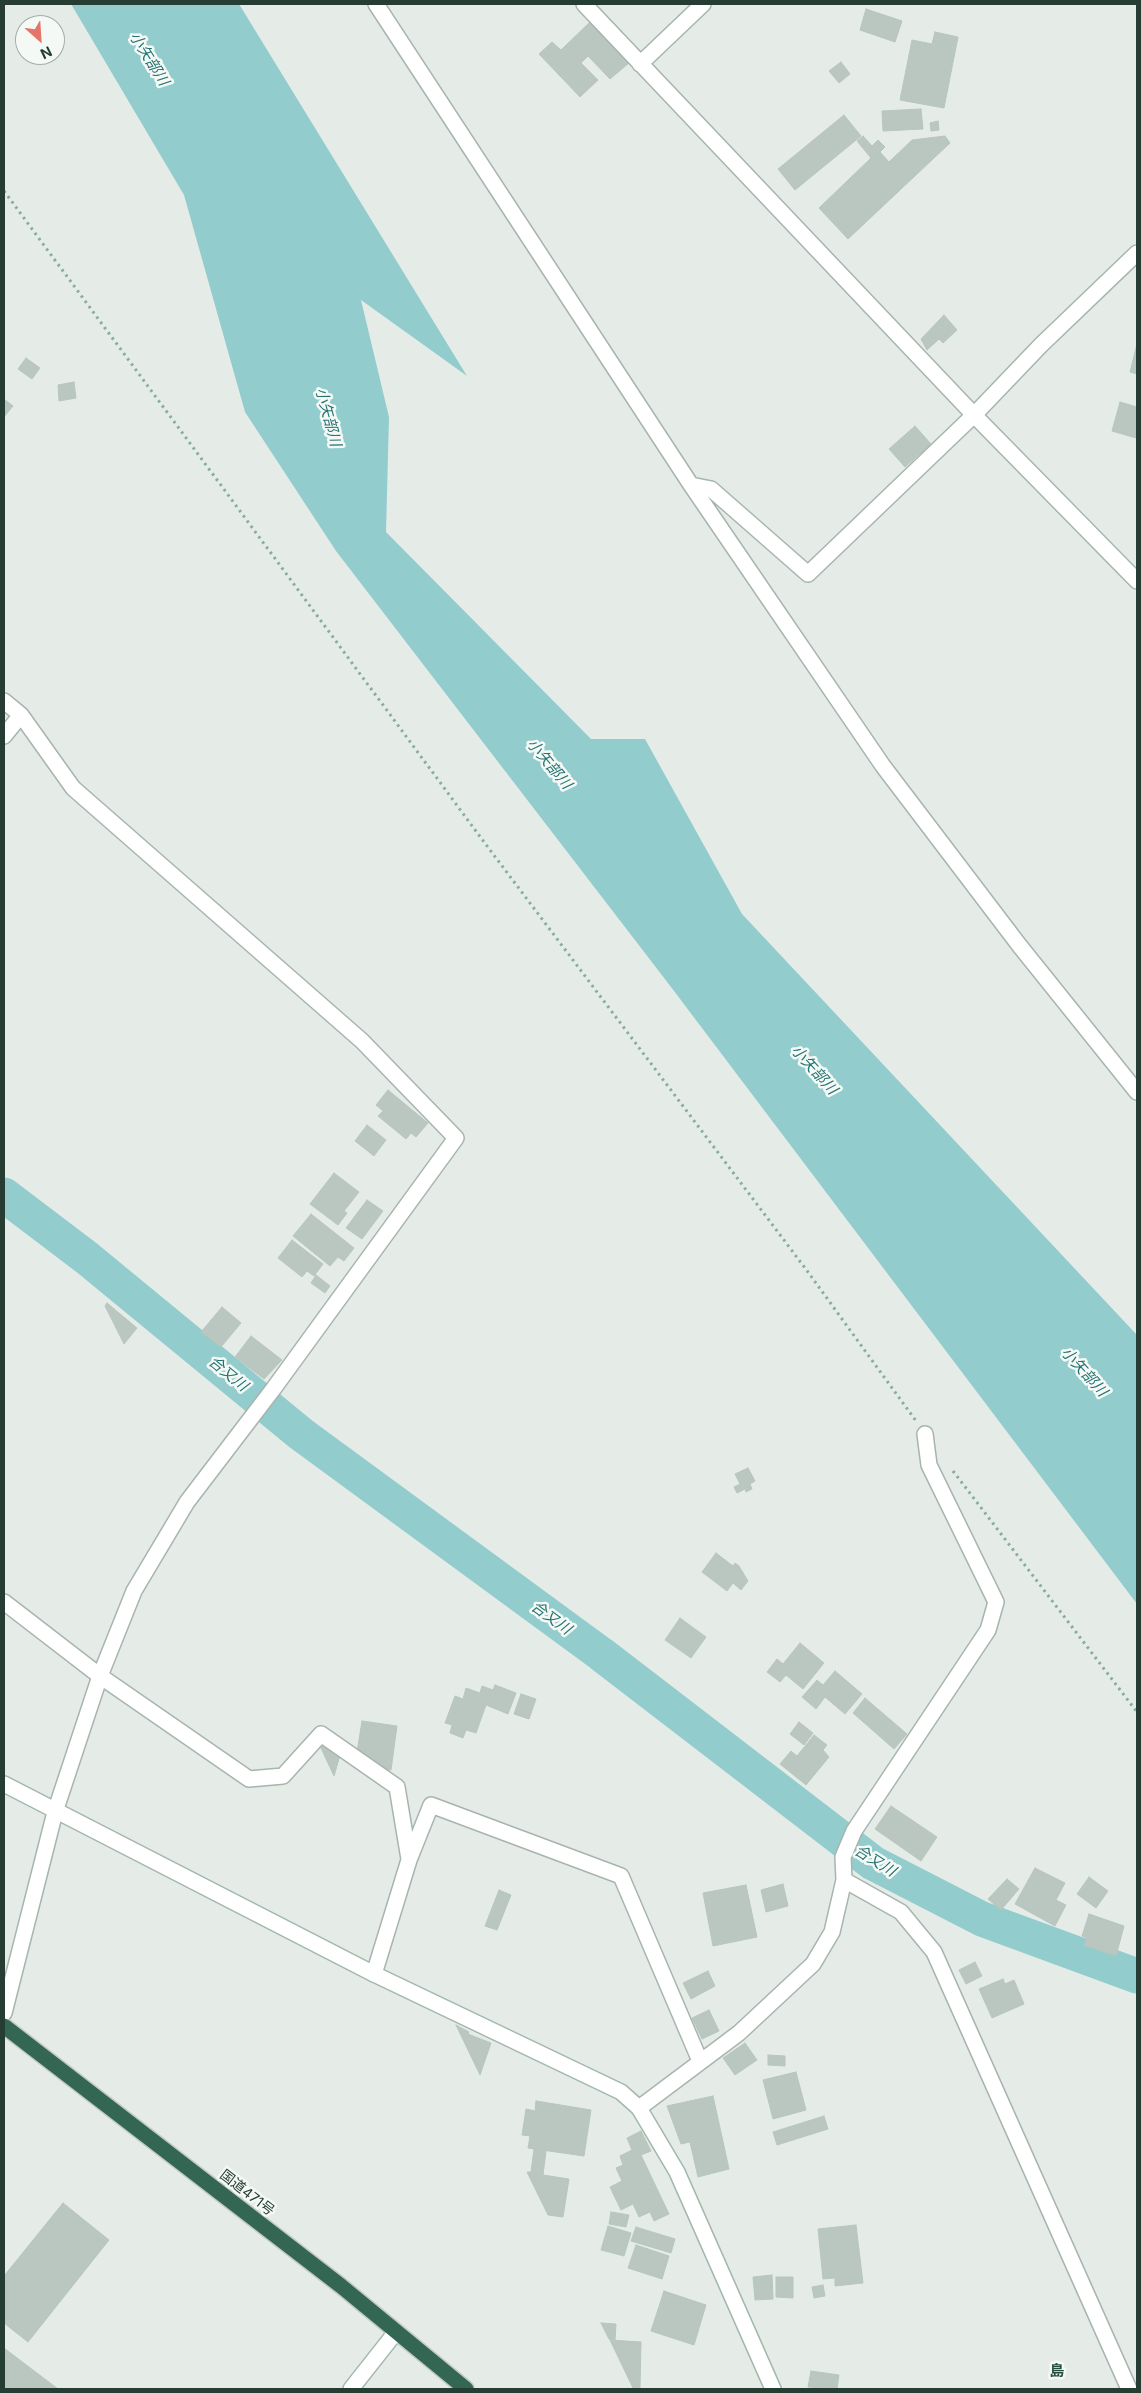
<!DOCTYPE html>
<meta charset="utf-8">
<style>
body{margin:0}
#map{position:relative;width:1141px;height:2393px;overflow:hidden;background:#e5ece8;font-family:Inter,sans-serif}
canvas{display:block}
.frame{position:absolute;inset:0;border:5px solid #253d33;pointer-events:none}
.north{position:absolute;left:15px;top:15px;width:50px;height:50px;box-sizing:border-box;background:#f5f9f6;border:1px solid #a2aea8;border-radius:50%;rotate:154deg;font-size:14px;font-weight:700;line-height:20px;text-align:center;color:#253d33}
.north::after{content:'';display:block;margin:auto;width:18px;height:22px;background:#e5746a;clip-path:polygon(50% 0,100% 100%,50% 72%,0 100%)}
</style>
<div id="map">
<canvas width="1141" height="2393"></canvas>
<div class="frame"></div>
<div class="north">N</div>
</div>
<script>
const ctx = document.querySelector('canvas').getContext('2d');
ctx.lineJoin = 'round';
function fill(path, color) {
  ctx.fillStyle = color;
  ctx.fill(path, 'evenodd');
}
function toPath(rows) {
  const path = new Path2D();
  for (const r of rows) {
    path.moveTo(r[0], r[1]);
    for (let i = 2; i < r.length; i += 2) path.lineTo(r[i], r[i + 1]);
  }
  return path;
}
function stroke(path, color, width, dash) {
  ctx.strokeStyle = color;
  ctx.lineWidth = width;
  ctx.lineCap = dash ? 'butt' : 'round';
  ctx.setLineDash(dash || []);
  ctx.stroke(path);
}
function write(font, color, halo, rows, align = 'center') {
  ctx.font = font + ' Inter,"Noto Sans JP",sans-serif';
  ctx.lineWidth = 5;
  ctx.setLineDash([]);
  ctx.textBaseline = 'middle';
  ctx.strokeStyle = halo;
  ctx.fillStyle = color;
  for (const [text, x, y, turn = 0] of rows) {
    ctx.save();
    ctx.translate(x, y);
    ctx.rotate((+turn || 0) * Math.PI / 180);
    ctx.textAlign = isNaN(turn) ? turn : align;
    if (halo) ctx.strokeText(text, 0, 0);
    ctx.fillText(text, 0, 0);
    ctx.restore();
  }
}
const water = toPath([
 [71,4,239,4,467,376,361,300,389,417,386,532,591,739,645,739,742,914,1137,1335,1137,1604,671,987,336,551,245,412,184,195]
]);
const river = toPath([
 [4,1195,87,1258,301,1434,601,1654,873,1863,982,1919,1137,1976]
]);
const building = toPath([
 [866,9,902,21,895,42,860,30,866,9],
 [590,22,629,63,610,79,588,56,581,63,598,80,580,97,539,54,552,42,561,50,590,22],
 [935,32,958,37,944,108,900,100,912,40,932,44,935,32],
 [841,62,850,74,839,83,829,71,841,62],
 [921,109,923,129,883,131,882,111,921,109],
 [844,115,861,136,795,190,778,169,844,115],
 [938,121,939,130,931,131,930,123,938,121],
 [863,136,872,146,878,140,885,147,880,152,889,162,912,140,945,136,950,143,848,239,819,208,871,158,857,141,863,136],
 [944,315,957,330,943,343,939,339,927,350,921,339,944,315],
 [1136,348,1137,349,1137,374,1130,372,1136,348],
 [26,358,40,368,32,379,18,369,26,358],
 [74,382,76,398,59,401,58,385,74,382],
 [4,399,13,406,4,417,4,399],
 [1120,402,1137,407,1136,438,1112,431,1120,402],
 [915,426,931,444,905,467,889,449,915,426],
 [388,1090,428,1123,416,1137,411,1133,406,1139,378,1116,383,1111,376,1105,388,1090],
 [367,1125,386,1140,374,1156,355,1141,367,1125],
 [334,1173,359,1192,344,1211,347,1213,338,1225,310,1204,334,1173],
 [367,1200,383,1211,362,1239,346,1228,367,1200],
 [311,1214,354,1248,344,1261,338,1257,330,1266,293,1236,311,1214],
 [292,1240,323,1264,314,1276,307,1271,302,1277,278,1258,292,1240],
 [316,1275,330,1286,325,1293,311,1283,316,1275],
 [107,1303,137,1328,124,1344,105,1306,107,1303],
 [222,1307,241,1323,221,1347,201,1332,222,1307],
 [251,1336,282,1360,264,1379,235,1357,251,1336],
 [748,1468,755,1481,750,1484,752,1489,746,1492,745,1489,737,1493,734,1487,740,1484,735,1474,748,1468],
 [716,1553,733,1566,735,1563,739,1566,748,1581,741,1590,733,1583,727,1591,702,1572,716,1553],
 [680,1618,706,1637,691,1658,665,1640,680,1618],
 [800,1643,824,1663,803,1689,786,1675,780,1682,767,1672,777,1659,783,1664,800,1643],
 [835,1671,862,1694,845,1714,825,1697,816,1709,802,1697,817,1680,823,1685,835,1671],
 [495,1685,516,1693,508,1714,486,1705,476,1733,466,1730,463,1738,450,1733,452,1725,445,1723,455,1696,463,1699,466,1688,480,1693,482,1686,493,1690,495,1685],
 [521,1694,536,1699,529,1719,514,1714,521,1694],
 [865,1698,907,1734,894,1749,853,1713,865,1698],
 [362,1721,397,1726,391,1770,355,1765,362,1721],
 [799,1722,813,1733,804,1745,790,1734,799,1722],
 [814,1735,827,1745,823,1750,829,1757,806,1785,780,1764,791,1751,797,1756,814,1735],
 [320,1746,341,1752,334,1776,320,1746],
 [891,1806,937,1837,921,1861,875,1829,891,1806],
 [1035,1868,1065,1883,1056,1900,1066,1905,1055,1926,1015,1904,1035,1868],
 [1089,1877,1108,1891,1096,1908,1077,1894,1089,1877],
 [1007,1879,1019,1889,1001,1910,988,1899,1007,1879],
 [783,1884,788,1906,766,1912,761,1890,783,1884],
 [746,1885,757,1937,713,1946,703,1893,746,1885],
 [499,1890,511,1895,497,1930,485,1926,499,1890],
 [1089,1914,1124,1926,1116,1956,1084,1945,1087,1938,1082,1936,1089,1914],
 [975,1962,982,1976,966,1984,959,1970,975,1962],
 [708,1971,715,1986,691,1999,683,1983,708,1971],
 [1003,1979,1005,1984,1014,1980,1024,2004,992,2018,979,1989,1003,1979],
 [709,2010,719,2031,702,2039,692,2018,709,2010],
 [456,2025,469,2032,468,2034,491,2043,480,2075,456,2025],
 [745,2043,757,2060,735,2075,723,2058,745,2043],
 [768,2055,785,2056,785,2066,768,2065,768,2055],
 [796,2072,806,2110,773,2119,763,2080,796,2072],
 [713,2096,729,2169,698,2177,690,2142,681,2144,667,2106,713,2096],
 [536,2101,591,2110,584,2156,528,2148,530,2136,522,2135,526,2109,535,2111,536,2101],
 [824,2116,828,2129,777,2145,773,2132,824,2116],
 [641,2131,651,2151,641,2155,669,2214,654,2221,650,2212,639,2217,633,2204,621,2210,610,2187,622,2181,616,2168,623,2165,620,2156,632,2150,627,2138,641,2131],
 [534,2149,546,2151,543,2175,569,2179,563,2217,548,2215,527,2172,531,2172,534,2149],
 [63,2203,109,2240,28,2342,4,2323,4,2276,63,2203],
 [611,2212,629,2215,626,2227,609,2224,611,2212],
 [856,2225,863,2283,835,2286,835,2278,823,2279,818,2229,856,2225],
 [608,2226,631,2233,624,2256,601,2250,608,2226],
 [636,2227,675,2239,671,2253,631,2241,636,2227],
 [636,2245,669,2256,662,2279,628,2268,636,2245],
 [772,2275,773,2299,755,2300,753,2277,772,2275],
 [776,2277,793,2277,793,2298,776,2297,776,2277],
 [823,2285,825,2296,814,2298,812,2287,823,2285],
 [664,2291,706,2305,694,2345,651,2331,664,2291],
 [601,2323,616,2324,615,2340,609,2339,601,2323],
 [610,2340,641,2342,640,2389,633,2388,610,2340],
 [4,2348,58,2389,4,2389,4,2348],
 [811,2371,839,2375,837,2389,808,2387,811,2371]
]);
const path = toPath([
 [4,191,484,842,805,1268,916,1421],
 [953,1471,1137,1712]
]);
const street = toPath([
 [376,4,691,485,883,766,1019,945,1137,1092],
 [584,4,974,415,1137,581],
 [640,64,703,4],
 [691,485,711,489,808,574,974,415,1041,345,1137,253],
 [4,701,21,715,73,788,362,1041,456,1138,274,1388,187,1502,134,1591,100,1676,55,1812,4,2013],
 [4,736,21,715],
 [4,1602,100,1676,249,1779,283,1776,321,1734,397,1787,409,1859],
 [844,1880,901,1912,934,1952,1129,2389],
 [374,1974,409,1860,431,1805,621,1876,700,2061],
 [639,2108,739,2033,813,1964,832,1932,844,1880,843,1857,854,1831,988,1630,996,1602,929,1465,925,1434]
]);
const secondary = toPath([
 [4,1784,374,1974,621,2092,639,2108,677,2172,773,2389],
 [351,2389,396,2332]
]);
const highway = toPath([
 [4,2026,341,2286,466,2389]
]);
const streetNames = [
 ["国道471号",247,2193,38]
];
const waterNames = [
 ["小矢部川",149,59,58],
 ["小矢部川",328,417,75],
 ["小矢部川",549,764,50],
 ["小矢部川",814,1070,48],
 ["小矢部川",1084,1372,48],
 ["合又川",228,1374,39],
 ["合又川",551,1618,36],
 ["合又川",875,1861,32]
];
const neighbourhoodNames = [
 ["島",1057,2371]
];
fill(water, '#92cccc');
stroke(river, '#92cccc', 35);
fill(building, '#bac7c0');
stroke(building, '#b7c6bd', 1);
stroke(street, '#a8b4ae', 18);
stroke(secondary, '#a4b7ad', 18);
stroke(highway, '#c2c9c6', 18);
stroke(path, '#88ad9b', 3, [2.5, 4]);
stroke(street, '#fff', 15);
stroke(secondary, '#fff', 15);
stroke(highway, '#346654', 15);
write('14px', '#253d33', '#f5f9f6', streetNames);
write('italic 15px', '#257373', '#f5f9f6', waterNames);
write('bold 15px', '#234d3c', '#f5f9f6', neighbourhoodNames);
</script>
